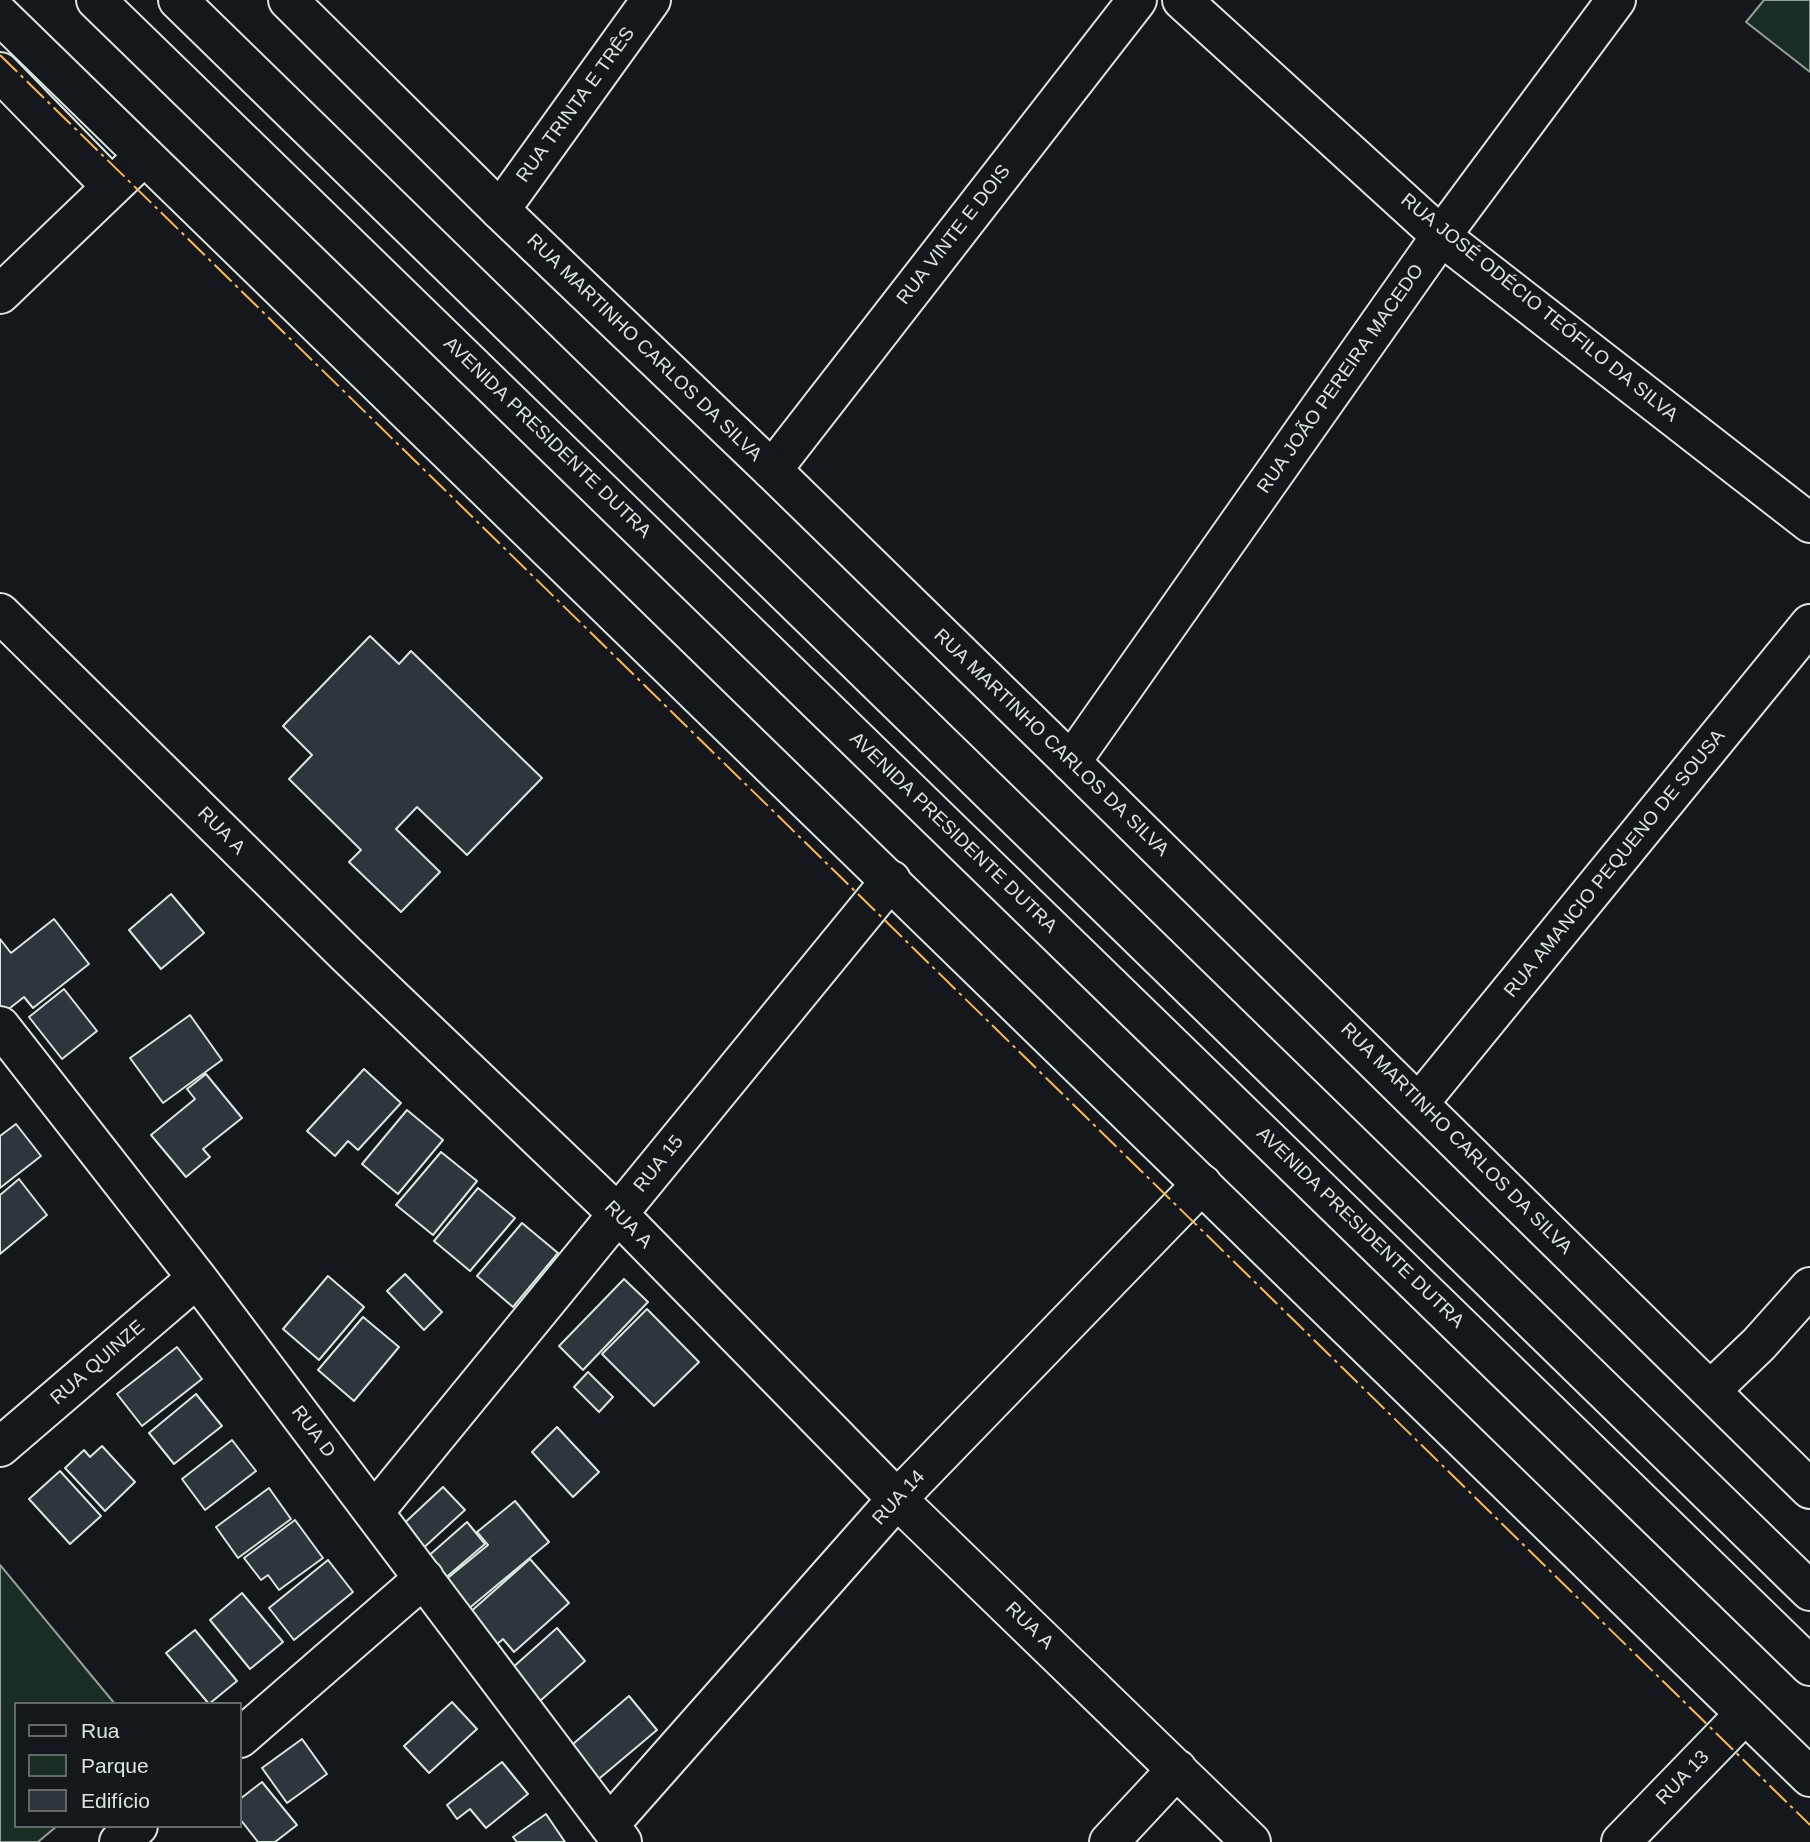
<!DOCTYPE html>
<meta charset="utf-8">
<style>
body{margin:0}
#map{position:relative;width:1810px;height:1842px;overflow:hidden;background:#14181c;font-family:Helvetica,sans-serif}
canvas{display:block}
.legend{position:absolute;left:14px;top:1702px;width:228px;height:126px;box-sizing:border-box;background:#14181c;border:2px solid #626a69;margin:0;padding:9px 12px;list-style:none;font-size:21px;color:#d8e6dc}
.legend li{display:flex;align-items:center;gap:14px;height:35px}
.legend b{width:35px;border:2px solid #626a69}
</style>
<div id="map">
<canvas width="1810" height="1842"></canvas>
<ul class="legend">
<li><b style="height:9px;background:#14181c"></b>Rua</li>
<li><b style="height:19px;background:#1a2d24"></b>Parque</li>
<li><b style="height:19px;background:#2c363c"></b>Edifício</li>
</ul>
</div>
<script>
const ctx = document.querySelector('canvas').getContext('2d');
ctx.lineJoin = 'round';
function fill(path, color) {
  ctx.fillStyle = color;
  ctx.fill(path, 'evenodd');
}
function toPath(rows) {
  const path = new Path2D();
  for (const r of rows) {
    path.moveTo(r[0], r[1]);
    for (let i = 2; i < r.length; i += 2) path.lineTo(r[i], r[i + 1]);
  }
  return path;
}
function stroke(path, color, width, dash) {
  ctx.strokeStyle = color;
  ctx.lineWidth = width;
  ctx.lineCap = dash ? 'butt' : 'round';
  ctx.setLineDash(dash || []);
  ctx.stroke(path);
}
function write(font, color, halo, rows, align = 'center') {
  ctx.font = font + ' Helvetica,sans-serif';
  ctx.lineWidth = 5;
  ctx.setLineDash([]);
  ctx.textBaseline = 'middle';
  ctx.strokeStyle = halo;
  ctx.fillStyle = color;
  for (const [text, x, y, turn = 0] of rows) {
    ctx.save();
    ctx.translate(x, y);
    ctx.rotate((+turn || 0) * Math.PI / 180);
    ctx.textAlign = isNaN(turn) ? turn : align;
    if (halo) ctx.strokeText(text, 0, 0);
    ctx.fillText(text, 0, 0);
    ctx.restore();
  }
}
const green = toPath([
 [1764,0,1810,0,1810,72,1746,22,1764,0],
 [0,1565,115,1704,16,1704,16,1826,57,1826,38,1842,0,1842,0,1565]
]);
const building = toPath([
 [370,636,399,664,411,651,542,778,467,855,417,807,396,829,440,872,401,912,349,862,361,850,289,779,312,755,283,726,370,636],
 [171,894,204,933,161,969,129,930,171,894],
 [54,919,89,964,33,1008,24,997,5,1012,0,1006,0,939,11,953,54,919],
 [64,989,97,1031,62,1059,29,1017,64,989],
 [190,1015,222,1060,163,1103,130,1058,190,1015],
 [364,1069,401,1103,358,1150,348,1141,335,1156,307,1131,364,1069],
 [206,1074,242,1118,203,1149,210,1157,186,1177,151,1135,195,1099,187,1089,206,1074],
 [407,1110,443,1140,398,1194,362,1164,407,1110],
 [16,1124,41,1156,0,1188,0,1136,16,1124],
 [441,1152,477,1181,433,1235,396,1205,441,1152],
 [19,1179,47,1215,0,1254,0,1195,19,1179],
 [478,1188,515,1218,470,1271,434,1241,478,1188],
 [522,1223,558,1253,513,1307,477,1276,522,1223],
 [405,1274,442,1312,424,1330,387,1291,405,1274],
 [328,1276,364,1307,319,1360,283,1329,328,1276],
 [624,1279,648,1302,583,1370,559,1346,624,1279],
 [647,1309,699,1362,654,1406,602,1354,647,1309],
 [363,1317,399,1347,354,1401,318,1370,363,1317],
 [177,1347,202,1379,142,1426,117,1394,177,1347],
 [588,1372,613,1397,599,1412,574,1387,588,1372],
 [196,1394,222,1426,174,1464,149,1433,196,1394],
 [557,1427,599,1472,573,1497,532,1452,557,1427],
 [232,1440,256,1471,205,1510,182,1479,232,1440],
 [102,1446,135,1482,105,1511,65,1468,84,1450,90,1457,102,1446],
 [60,1471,101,1516,70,1544,29,1499,60,1471],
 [443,1487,465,1510,419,1552,398,1529,443,1487],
 [269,1488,291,1519,238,1558,216,1527,269,1488],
 [515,1501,549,1542,461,1615,438,1586,488,1545,477,1532,515,1501],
 [295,1520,323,1558,279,1590,268,1575,261,1580,244,1558,295,1520],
 [467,1522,485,1544,443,1580,425,1559,467,1522],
 [530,1559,569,1603,514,1652,503,1639,496,1645,468,1614,530,1559],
 [328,1560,353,1592,294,1640,269,1608,328,1560],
 [242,1593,283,1642,250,1669,210,1620,242,1593],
 [557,1628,585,1661,540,1701,511,1669,557,1628],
 [195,1630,237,1681,209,1704,166,1653,195,1630],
 [629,1696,657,1730,594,1783,566,1750,629,1696],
 [452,1702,477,1729,429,1773,404,1746,452,1702],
 [302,1739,327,1774,287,1803,262,1768,302,1739],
 [502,1762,528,1794,486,1828,470,1809,457,1819,447,1805,502,1762],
 [262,1782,297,1825,275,1842,258,1842,240,1819,240,1799,262,1782],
 [546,1814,565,1842,517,1842,513,1837,546,1814]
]);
const minor = toPath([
 [1182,0,1441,236,1810,523],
 [0,72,111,186],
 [500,210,651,0],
 [0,294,144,156],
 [772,470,1137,0],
 [0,613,346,954,618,1214,897,1499,1251,1842],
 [1071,762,1441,236,1616,0],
 [0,1026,197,1278,622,1842],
 [1419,1103,1810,624],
 [1711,1390,1759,1344,1810,1287],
 [0,1447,197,1278],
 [374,1512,891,880],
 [240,1738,424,1578],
 [609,1825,897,1499,1202,1184],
 [119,1842,138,1826],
 [1109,1842,1177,1769],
 [1621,1842,1745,1714]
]);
const major = toPath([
 [288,0,500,210,772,470,1071,762,1810,1489],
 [0,15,1810,1777]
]);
const highway = toPath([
 [96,0,1810,1666],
 [178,0,1810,1591]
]);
const power = toPath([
 [0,55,1810,1825]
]);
const streetNames = [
 ["RUA TRINTA E TRÊS",576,105,-54],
 ["RUA VINTE E DOIS",954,235,-52],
 ["RUA JOSÉ ODÉCIO TEÓFILO DA SILVA",1539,308,39],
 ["RUA MARTINHO CARLOS DA SILVA",644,348,44],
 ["RUA JOÃO PEREIRA MACEDO",1341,379,-55],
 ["AVENIDA PRESIDENTE DUTRA",547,438,44],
 ["RUA MARTINHO CARLOS DA SILVA",1051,743,44],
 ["RUA A",221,831,45],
 ["AVENIDA PRESIDENTE DUTRA",953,833,44],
 ["RUA AMANCIO PEQUENO DE SOUSA",1615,864,-51],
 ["RUA MARTINHO CARLOS DA SILVA",1456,1139,45],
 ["RUA 15",659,1164,-51],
 ["RUA A",628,1225,45],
 ["AVENIDA PRESIDENTE DUTRA",1360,1228,44],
 ["RUA QUINZE",98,1363,-41],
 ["RUA D",313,1432,53],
 ["RUA 14",899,1498,-47],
 ["RUA A",1029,1626,44],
 ["RUA 13",1683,1778,-46]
];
fill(green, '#1a2d24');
stroke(green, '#939e99', 2);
fill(building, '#2c363c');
stroke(building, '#d8e6dc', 2);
stroke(minor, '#d8e6dc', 42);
stroke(major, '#d8e6dc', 42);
stroke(highway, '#d8e6dc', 42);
stroke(minor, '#14181c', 38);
stroke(major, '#14181c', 38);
stroke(highway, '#14181c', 38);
stroke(power, '#ffb74d', 2, [24, 5, 3.5, 5]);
write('19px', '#d8e6dc', '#14181c', streetNames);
</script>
